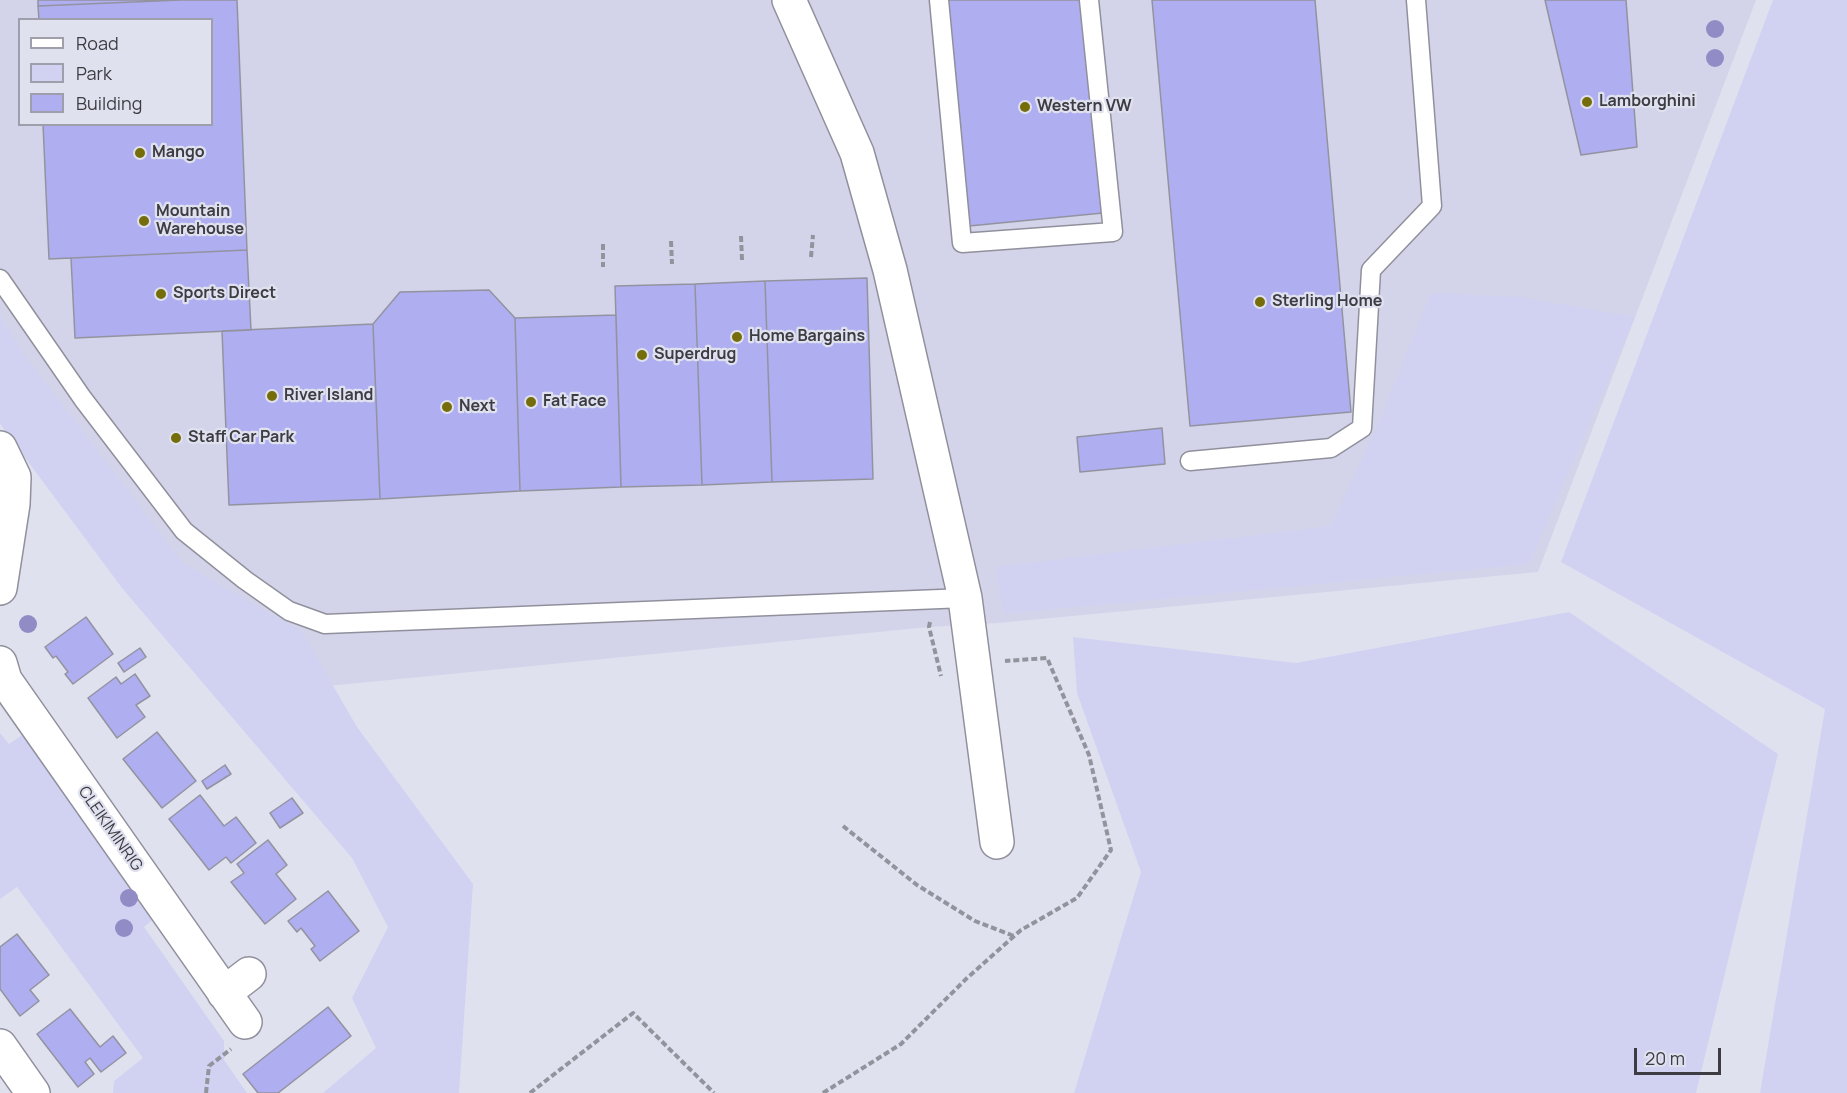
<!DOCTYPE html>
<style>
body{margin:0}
#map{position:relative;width:1847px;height:1093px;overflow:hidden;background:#e0e1ef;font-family:Manrope,sans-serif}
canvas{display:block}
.legend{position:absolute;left:18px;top:18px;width:195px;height:108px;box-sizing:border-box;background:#e0e1ef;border:2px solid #9e9faa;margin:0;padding:8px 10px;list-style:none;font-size:18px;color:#3c3c42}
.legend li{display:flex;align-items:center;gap:12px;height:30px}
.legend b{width:30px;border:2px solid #9e9faa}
.scale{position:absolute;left:1634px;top:1048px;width:87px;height:27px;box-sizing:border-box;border:3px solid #3c3c42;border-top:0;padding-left:8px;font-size:18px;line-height:21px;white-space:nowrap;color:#3c3c42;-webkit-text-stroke:4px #e0e1ef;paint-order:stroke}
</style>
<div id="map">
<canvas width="1847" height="1093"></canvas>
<ul class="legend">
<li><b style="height:8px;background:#fff"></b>Road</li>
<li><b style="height:16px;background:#d1d2f2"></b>Park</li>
<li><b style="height:16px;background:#aeaef1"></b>Building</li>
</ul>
<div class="scale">20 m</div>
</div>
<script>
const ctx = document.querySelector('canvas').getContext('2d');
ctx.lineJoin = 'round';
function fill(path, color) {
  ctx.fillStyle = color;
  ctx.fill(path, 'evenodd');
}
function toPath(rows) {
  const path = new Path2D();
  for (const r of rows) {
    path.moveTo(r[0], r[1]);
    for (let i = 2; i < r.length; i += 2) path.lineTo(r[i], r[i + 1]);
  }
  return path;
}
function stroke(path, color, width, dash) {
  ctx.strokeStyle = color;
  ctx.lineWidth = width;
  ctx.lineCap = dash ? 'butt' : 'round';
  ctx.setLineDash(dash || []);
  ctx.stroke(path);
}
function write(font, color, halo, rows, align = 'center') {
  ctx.font = font + ' Manrope,sans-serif';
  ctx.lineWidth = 4.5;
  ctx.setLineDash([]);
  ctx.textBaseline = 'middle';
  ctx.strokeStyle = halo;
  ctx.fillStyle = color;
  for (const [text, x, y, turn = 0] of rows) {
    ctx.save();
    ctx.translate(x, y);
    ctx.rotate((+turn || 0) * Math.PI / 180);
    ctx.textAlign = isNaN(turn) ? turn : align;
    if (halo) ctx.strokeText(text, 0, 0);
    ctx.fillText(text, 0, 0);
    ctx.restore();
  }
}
const built = toPath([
 [0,0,1756,0,1538,572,998,623,929,627,308,688,208,605,0,326],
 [20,20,212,20,212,124,20,124]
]);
const green = toPath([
 [1773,0,1847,0,1847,1093,1760,1093,1825,709,1561,562],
 [1431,293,1520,297,1635,317,1529,564,1004,614,996,567,1331,526,1378,425],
 [0,316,23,353,183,563,302,632,357,727,473,884,459,1093,323,1093,376,1048,352,998,388,927,352,858,122,588,0,424],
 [1569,612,1778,754,1696,1093,1074,1093,1141,872,1077,693,1073,637,1296,663],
 [31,729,161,913,144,927,224,1041,224,1060,247,1093,113,1093,114,1081,143,1058,17,887,0,899,0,733,9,744]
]);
const building = toPath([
 [38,0,181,0,38,6,38,0],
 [181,0,237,0,247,250,49,259,43,124,212,124,212,20,39,20,38,6,181,0],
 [948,0,1083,0,1103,213,969,226,948,0],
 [1152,0,1315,0,1351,412,1190,426,1152,0],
 [1545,0,1626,0,1637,147,1581,155,1545,0],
 [247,250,251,330,75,338,71,258,247,250],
 [867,278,873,479,772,482,765,281,867,278],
 [765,281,772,482,702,485,695,284,765,281],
 [695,284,702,485,621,487,615,286,695,284],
 [489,290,515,318,520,491,380,499,373,324,400,292,489,290],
 [616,315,621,487,520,491,515,318,616,315],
 [373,324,380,499,229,505,222,331,373,324],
 [1162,428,1165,464,1080,472,1077,437,1162,428],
 [86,617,113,654,73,684,65,674,68,672,56,656,53,658,45,647,86,617],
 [140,648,146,657,124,672,118,663,140,648],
 [135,674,150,696,136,705,145,717,117,738,88,698,116,677,121,684,135,674],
 [157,732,196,781,162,808,123,759,157,732],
 [225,765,231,774,207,789,202,781,225,765],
 [200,795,224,826,236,817,256,843,231,863,226,857,209,870,169,819,200,795],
 [292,798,303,813,280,828,270,813,292,798],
 [268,840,287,865,276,874,296,899,265,924,231,882,244,873,237,864,268,840],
 [328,891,359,931,320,961,311,949,315,946,301,928,297,932,288,921,328,891],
 [17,934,49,975,30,990,39,1001,20,1016,0,989,0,947,17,934],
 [328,1007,351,1036,278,1093,258,1093,243,1074,328,1007],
 [70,1009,100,1047,113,1036,126,1053,101,1072,90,1058,85,1062,94,1074,78,1087,37,1034,70,1009]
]);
const path = toPath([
 [741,236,742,260],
 [671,241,672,264],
 [603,244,603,267],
 [811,257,813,235],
 [930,622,929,627,941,676],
 [843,826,917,885,975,921,1014,936],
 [206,1093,209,1066,231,1049],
 [530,1093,633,1013,714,1093],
 [823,1093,901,1044,967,978,1021,930,1077,898,1111,850,1089,755,1047,658,1005,661]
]);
const service = toPath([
 [939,0,962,243,1113,232,1089,0],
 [0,279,83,399,184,531,245,580,289,611,325,624,965,598],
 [1190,461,1331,448,1362,428,1371,270,1432,206,1416,0]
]);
const minor = toPath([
 [789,0,857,153,890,270,965,598,997,842],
 [0,448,14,477,13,504,0,588],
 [0,663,5,680,245,1022],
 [224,993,249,974],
 [0,1046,33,1093]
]);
const trees = [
 [1715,29],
 [1715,58],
 [28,624],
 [129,898],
 [124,928]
];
const markers = [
 [1587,102,6,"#756d0a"],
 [1025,107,6,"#756d0a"],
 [140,153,6,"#756d0a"],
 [144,221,6,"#756d0a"],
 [161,294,6,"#756d0a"],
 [1260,302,6,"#756d0a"],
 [737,337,6,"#756d0a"],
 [642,355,6,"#756d0a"],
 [272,396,6,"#756d0a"],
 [531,402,6,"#756d0a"],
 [447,407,6,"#756d0a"],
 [176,438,6,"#756d0a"]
];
const poiNames = [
 ["Lamborghini",1599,102],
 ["Western VW",1037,107],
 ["Mango",152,153],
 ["Mountain",156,212],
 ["Warehouse",156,230],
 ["Sports Direct",173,294],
 ["Sterling Home",1272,302],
 ["Home Bargains",749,337],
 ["Superdrug",654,355],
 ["River Island",284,396],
 ["Fat Face",543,402],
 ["Next",459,407],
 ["Staff Car Park",188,438]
];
const streetNames = [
 ["CLEIKIMINRIG",110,829,55]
];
fill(built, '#d3d4e9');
fill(green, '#d1d2f2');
fill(building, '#aeaef1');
stroke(building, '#9393a0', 1.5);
stroke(service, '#90909d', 21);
stroke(minor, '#90909d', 36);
stroke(path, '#92939d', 4, [6, 3]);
stroke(service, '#fff', 18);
stroke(minor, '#fff', 33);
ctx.fillStyle = '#918bc6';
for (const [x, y] of trees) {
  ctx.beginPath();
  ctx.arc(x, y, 9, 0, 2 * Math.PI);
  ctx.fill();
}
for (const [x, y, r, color] of markers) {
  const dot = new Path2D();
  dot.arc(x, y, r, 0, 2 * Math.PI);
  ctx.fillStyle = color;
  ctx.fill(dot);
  stroke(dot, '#e0e1ef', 2);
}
write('bold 16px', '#3c3c42', '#e0e1ef', poiNames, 'left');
write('16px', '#3c3c42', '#e0e1ef', streetNames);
</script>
